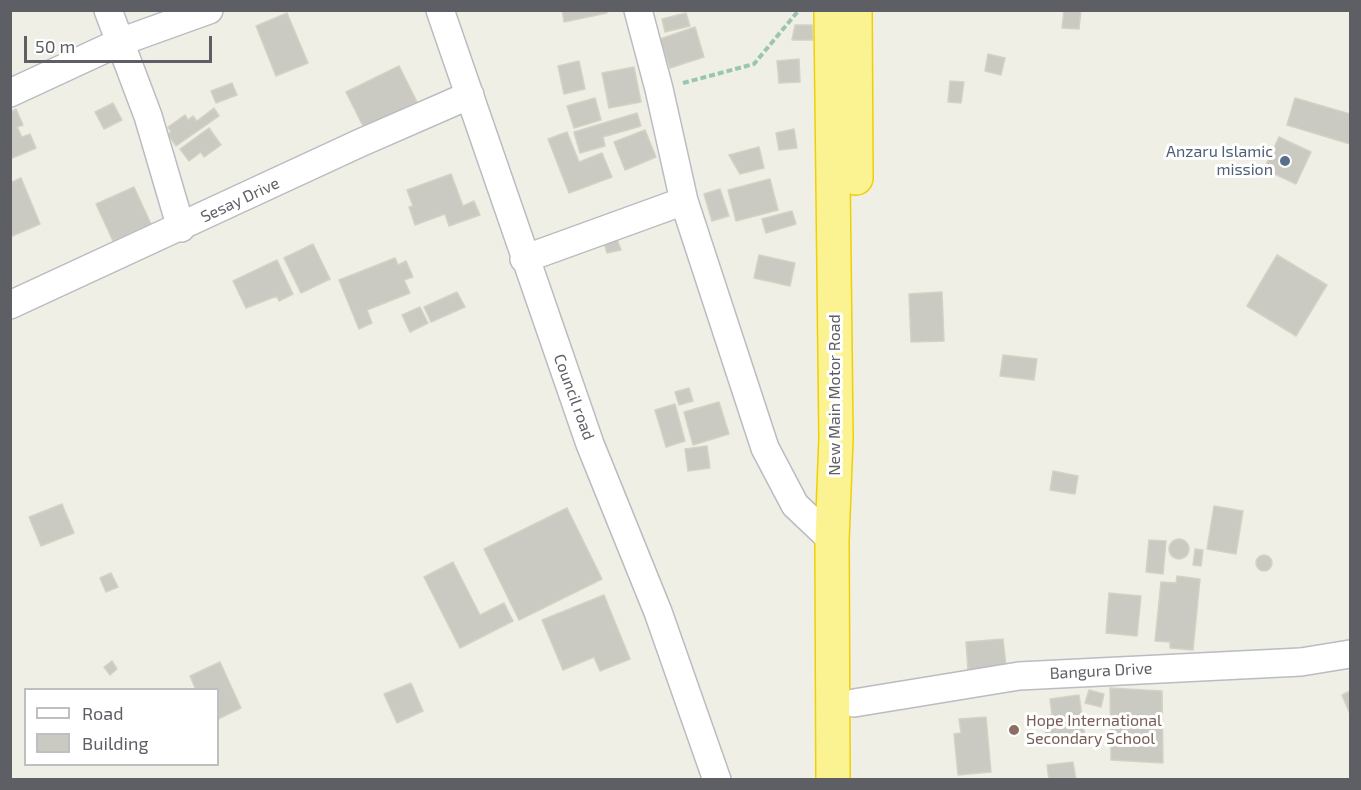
<!DOCTYPE html>
<style>
body{margin:0}
#map{position:relative;width:1361px;height:790px;overflow:hidden;background:#efefe5;font-family:"Exo 2",sans-serif}
canvas{display:block}
.frame{position:absolute;inset:0;border:12px solid #5d5f65;pointer-events:none}
.legend{position:absolute;left:24px;top:688px;width:195px;height:78px;box-sizing:border-box;background:#fff;border:2px solid #bebfc1;margin:0;padding:8px 10px;list-style:none;font-size:18px;color:#5d5f65}
.legend li{display:flex;align-items:center;gap:12px;height:30px}
.legend b{width:30px;border:2px solid #bebfc1}
.scale{position:absolute;left:24px;top:36px;width:188px;height:27px;box-sizing:border-box;border:3px solid #5d5f65;border-top:0;padding-left:8px;font-size:18px;line-height:21px;white-space:nowrap;color:#5d5f65;-webkit-text-stroke:4px #fff;paint-order:stroke}
</style>
<div id="map">
<canvas width="1361" height="790"></canvas>
<div class="frame"></div>
<ul class="legend">
<li><b style="height:8px;background:#fff"></b>Road</li>
<li><b style="height:16px;background:#cac9c2"></b>Building</li>
</ul>
<div class="scale">50 m</div>
</div>
<script>
const ctx = document.querySelector('canvas').getContext('2d');
ctx.lineJoin = 'round';
function fill(path, color) {
  ctx.fillStyle = color;
  ctx.fill(path, 'evenodd');
}
function toPath(rows) {
  const path = new Path2D();
  for (const r of rows) {
    if (r.length === 3) {
      path.moveTo(r[0] + r[2], r[1]);
      path.arc(r[0], r[1], r[2], 0, 2 * Math.PI);
      continue;
    }
    path.moveTo(r[0], r[1]);
    for (let i = 2; i < r.length; i += 2) path.lineTo(r[i], r[i + 1]);
  }
  return path;
}
function stroke(path, color, width, dash) {
  ctx.strokeStyle = color;
  ctx.lineWidth = width;
  ctx.lineCap = dash ? 'butt' : 'round';
  ctx.setLineDash(dash || []);
  ctx.stroke(path);
}
function write(font, color, halo, rows, align = 'center') {
  ctx.font = font + ' "Exo 2",sans-serif';
  ctx.lineWidth = 6;
  ctx.setLineDash([]);
  ctx.textBaseline = 'middle';
  ctx.strokeStyle = halo;
  ctx.fillStyle = color;
  for (const [text, x, y, turn = 0] of rows) {
    ctx.save();
    ctx.translate(x, y);
    ctx.rotate((+turn || 0) * Math.PI / 180);
    ctx.textAlign = isNaN(turn) ? turn : align;
    if (halo) ctx.strokeText(text, 0, 0);
    ctx.fillText(text, 0, 0);
    ctx.restore();
  }
}
const building = toPath([
 [562,10,606,10,607,13,564,22,562,10],
 [1064,10,1081,10,1079,29,1062,28,1064,10],
 [287,13,308,63,276,76,256,26,287,13],
 [686,13,690,26,665,32,662,19,686,13],
 [795,25,812,25,813,40,792,40,795,25],
 [695,27,704,57,670,68,660,39,695,27],
 [988,54,1005,58,1001,75,985,71,988,54],
 [799,59,800,82,779,83,777,61,799,59],
 [579,61,585,89,564,94,558,66,579,61],
 [399,66,417,102,364,128,346,92,399,66],
 [634,67,641,102,609,108,602,73,634,67],
 [950,81,964,82,961,103,948,102,950,81],
 [232,83,237,95,216,103,211,91,232,83],
 [595,98,601,120,574,128,567,106,595,98],
 [1295,98,1350,114,1350,144,1287,125,1295,98],
 [113,103,122,120,104,129,95,112,113,103],
 [214,108,219,116,176,146,168,134,171,132,168,127,185,115,188,120,193,116,197,121,214,108],
 [16,109,23,125,17,127,22,137,30,134,36,148,10,159,10,112,16,109],
 [637,113,641,126,603,137,605,146,580,153,574,132,637,113],
 [209,128,221,145,204,157,201,152,189,161,180,149,209,128],
 [794,129,797,148,779,150,776,133,794,129],
 [645,130,656,157,625,170,614,142,645,130],
 [567,132,579,162,602,153,612,177,569,193,548,139,567,132],
 [1279,137,1311,152,1296,184,1264,169,1279,137],
 [759,147,764,168,740,174,729,155,759,147],
 [451,174,463,206,474,201,480,215,449,226,445,214,415,225,409,207,413,206,407,190,451,174],
 [21,178,40,224,10,237,10,183,21,178],
 [770,179,778,210,736,221,728,190,770,179],
 [134,187,151,224,113,241,96,204,134,187],
 [720,189,729,216,712,221,704,194,720,189],
 [792,211,796,224,766,233,762,219,792,211],
 [617,239,621,250,607,253,604,243,617,239],
 [313,244,330,279,301,293,284,258,313,244],
 [759,255,795,263,790,286,754,278,759,255],
 [1277,255,1327,285,1296,336,1247,306,1277,255],
 [395,258,398,265,406,261,413,277,404,280,410,293,367,310,372,323,359,329,339,280,395,258],
 [277,260,293,294,279,301,277,296,246,308,233,281,277,260],
 [457,292,465,307,431,322,424,307,457,292],
 [942,292,944,341,911,342,909,294,942,292],
 [420,307,428,323,410,332,402,315,420,307],
 [1003,355,1037,359,1034,380,1000,376,1003,355],
 [689,388,693,401,679,405,675,392,689,388],
 [719,402,729,434,693,445,684,412,719,402],
 [675,404,685,441,666,447,655,410,675,404],
 [707,446,710,468,688,471,685,449,707,446],
 [1053,471,1078,476,1075,494,1050,490,1053,471],
 [62,504,74,533,41,546,29,517,62,504],
 [1214,506,1243,511,1236,554,1207,549,1214,506],
 [567,508,602,579,519,620,484,549,567,508],
 [1179,549,10],
 [1149,540,1166,541,1163,574,1146,572,1149,540],
 [1195,549,1203,550,1201,566,1193,565,1195,549],
 [1264,563,8],
 [453,562,480,615,504,603,513,621,460,648,424,577,453,562],
 [111,573,118,587,106,592,100,578,111,573],
 [1177,576,1200,579,1193,650,1170,648,1170,642,1155,641,1161,582,1176,583,1177,576],
 [1109,593,1141,596,1137,636,1106,633,1109,593],
 [604,595,630,659,600,671,594,657,563,670,542,620,604,595],
 [1003,639,1006,666,968,670,966,642,1003,639],
 [112,661,117,669,110,675,104,667,112,661],
 [220,662,241,708,218,719,218,690,196,690,190,676,220,662],
 [411,683,423,711,397,723,384,694,411,683],
 [1110,688,1162,691,1163,763,1111,760,1110,688],
 [1089,690,1104,694,1101,707,1085,703,1089,690],
 [1350,691,1350,714,1342,695,1350,691],
 [1079,695,1085,737,1047,742,1043,716,1052,715,1050,699,1079,695],
 [986,717,991,772,958,775,954,734,961,733,959,719,986,717],
 [1073,762,1076,780,1049,780,1047,765,1073,762]
]);
const path = toPath([
 [683,83,754,64,799,10]
]);
const minor = toPath([
 [108,10,148,116,181,228],
 [440,10,590,444,658,612,717,780],
 [638,10,659,89,684,201,765,448,795,505,832,540],
 [10,93,120,42,209,10],
 [524,259,684,201],
 [10,305,360,143,470,95],
 [854,703,1019,676,1301,662,1350,654]
]);
const highway = toPath([
 [831,10,836,438,832,540,833,780],
 [855,10,856,178]
]);
const markers = [
 [1285,161,6,"#5c6f8a"],
 [1014,730,6,"#8d6e63"]
];
const serviceNames = [
 ["Anzaru Islamic",1273,152],
 ["mission",1273,170]
];
const streetNames = [
 ["Sesay Drive",240,200,-25],
 ["New Main Motor Road",835,395,-90],
 ["Council road",574,397,70],
 ["Bangura Drive",1101,671,-3]
];
const educationNames = [
 ["Hope International",1026,721],
 ["Secondary School",1026,739]
];
fill(building, '#cac9c2');
stroke(building, '#d4d2c4', 1.5);
stroke(minor, '#babcc1', 30);
stroke(highway, '#efd005', 36);
stroke(path, '#9ac5ae', 4, [6, 3]);
stroke(minor, '#fff', 27);
stroke(highway, '#fbf391', 33);
for (const [x, y, r, color] of markers) {
  const dot = new Path2D();
  dot.arc(x, y, r, 0, 2 * Math.PI);
  ctx.fillStyle = color;
  ctx.fill(dot);
  stroke(dot, '#fff', 2);
}
write('16px', '#4e5e75', '#fff', serviceNames, 'right');
write('16px', '#5d5f65', '#fff', streetNames);
write('16px', '#785e54', '#fff', educationNames, 'left');
</script>
